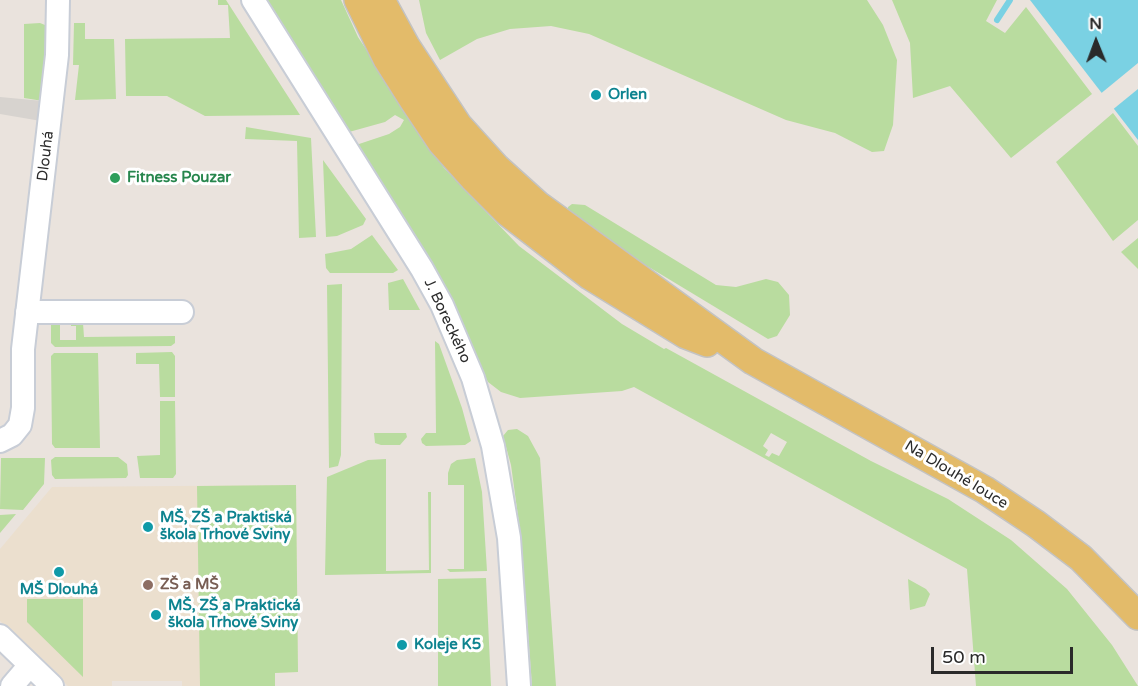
<!DOCTYPE html>
<meta charset="utf-8">
<style>
body{margin:0}
#map{position:relative;width:1138px;height:686px;overflow:hidden;background:#eae3dd;font-family:"Varela Round",sans-serif}
canvas{display:block}
.north{position:absolute;left:1066px;top:12px;width:60px;height:60px;-webkit-text-stroke:4px #fff;paint-order:stroke;rotate:359deg;font-size:16px;font-weight:700;line-height:24px;text-align:center;color:#2a2a2a}
.north::after{content:'';display:block;margin:auto;width:21px;height:27px;background:#2a2a2a;clip-path:polygon(50% 0,100% 100%,50% 72%,0 100%)}
.scale{position:absolute;left:931px;top:647px;width:142px;height:27px;box-sizing:border-box;border:3px solid #2a2a2a;border-top:0;padding-left:8px;font-size:18px;line-height:21px;white-space:nowrap;color:#2a2a2a;-webkit-text-stroke:4px #fff;paint-order:stroke}
</style>
<div id="map">
<canvas width="1138" height="686"></canvas>
<div class="north">N</div>
<div class="scale">50 m</div>
</div>
<script>
const ctx = document.querySelector('canvas').getContext('2d');
ctx.lineJoin = 'round';
function fill(path, color) {
  ctx.fillStyle = color;
  ctx.fill(path, 'evenodd');
}
function toPath(rows) {
  const path = new Path2D();
  for (const r of rows) {
    path.moveTo(r[0], r[1]);
    for (let i = 2; i < r.length; i += 2) path.lineTo(r[i], r[i + 1]);
  }
  return path;
}
function stroke(path, color, width, dash) {
  ctx.strokeStyle = color;
  ctx.lineWidth = width;
  ctx.lineCap = dash ? 'butt' : 'round';
  ctx.setLineDash(dash || []);
  ctx.stroke(path);
}
function write(font, color, halo, rows, align = 'center') {
  ctx.font = font + ' "Varela Round",sans-serif';
  ctx.lineWidth = 6;
  ctx.setLineDash([]);
  ctx.textBaseline = 'middle';
  ctx.strokeStyle = halo;
  ctx.fillStyle = color;
  for (const [text, x, y, turn = 0] of rows) {
    ctx.save();
    ctx.translate(x, y);
    ctx.rotate((+turn || 0) * Math.PI / 180);
    ctx.textAlign = isNaN(turn) ? turn : align;
    if (halo) ctx.strokeText(text, 0, 0);
    ctx.fillText(text, 0, 0);
    ctx.restore();
  }
}
const education = toPath([
 [296,485,298,672,275,673,275,686,182,686,182,681,112,681,112,686,68,686,0,621,0,549,52,487]
]);
const green = toPath([
 [218,0,226,0,300,115,205,116,167,96,126,96,125,39,230,38,228,5,218,5],
 [263,0,341,0,358,37,444,168,519,246,622,324,664,349,666,348,871,461,948,499,1011,540,1067,589,1112,645,1138,686,976,686,967,569,634,387,622,391,520,398,501,392,488,382,356,145,389,134,400,127,404,120,395,115,385,122,349,132],
 [771,433,787,442,779,456,772,453,769,457,765,455,768,450,763,446],
 [419,0,867,0,883,25,897,60,893,125,884,151,872,152,835,133,786,120,589,34,551,26,510,29,477,39,440,60,426,33],
 [892,0,997,0,986,21,1005,33,1026,7,1092,94,1011,158,950,86,913,98,910,43],
 [40,23,45,25,48,33,43,101,24,98,24,24],
 [74,23,85,23,85,39,114,39,116,99,75,100,79,65,73,65],
 [1113,113,1138,146,1138,220,1113,241,1056,162],
 [246,127,311,138,316,237,299,238,297,141,245,139],
 [323,160,366,219,363,225,337,236,326,237],
 [572,204,585,205,716,285,736,287,766,279,778,282,789,295,790,315,777,336,768,339,609,243,568,211,568,207],
 [372,235,398,270,393,273,330,273,326,268,325,254,351,249],
 [1138,238,1138,269,1121,252],
 [403,279,420,310,389,310,388,283],
 [342,284,341,455,338,466,329,468,327,285],
 [51,322,60,322,60,340,76,340,76,326,71,326,71,322,83,323,84,337,175,336,175,343,171,346,55,347,51,343],
 [435,341,439,344,462,408,471,441,465,445,426,446,422,443,421,439,426,433,436,433],
 [172,352,175,356,175,397,160,397,159,364,136,364,136,353],
 [54,353,98,353,100,448,55,448,52,444,51,356],
 [160,401,175,401,176,474,173,478,140,478,137,456,160,455],
 [517,429,528,436,540,458,556,686,532,686,521,538,511,465,503,436,508,430],
 [374,433,406,433,407,437,400,445,381,445,375,443],
 [55,457,118,457,127,464,128,475,126,478,55,479,52,475,51,460],
 [1,458,45,458,44,484,23,510,0,509],
 [475,458,482,492,487,571,450,572,447,569,464,569,464,485,448,485,448,473,451,464,457,460],
 [386,459,386,571,429,570,428,492,431,492,431,573,325,575,327,477,368,460],
 [296,485,298,672,275,673,275,686,200,686,197,486],
 [16,514,0,533,0,515],
 [486,578,491,686,438,686,438,579],
 [908,579,926,589,930,594,925,606,910,610],
 [27,599,83,599,83,677,27,622]
]);
const plaza = toPath([
 [0,97,43,101,41,121,0,114]
]);
const water = toPath([
 [1030,0,1138,0,1138,140]
]);
const pier = toPath([
 [1138,63,1138,89,1111,111,1099,95]
]);
const stream = toPath([
 [997,20,1010,0]
]);
const minor = toPath([
 [253,0,422,269,442,305,473,378,493,446,509,538,519,686],
 [27,312,182,312],
 [0,441,12,435,20,425,23,408,23,349,57,55,58,0],
 [0,636,52,686],
 [12,686,30,665]
]);
const major = toPath([
 [358,0,387,59,413,100,441,142,474,179,507,212,590,276,686,335,707,343],
 [381,0,406,46,458,125,497,168,538,205,753,361,985,490,1036,524,1081,558,1138,616]
]);
const markers = [
 [596,95,6,"#0f9aa8"],
 [115,178,6,"#2e9e5b"],
 [148,527,6,"#0f9aa8"],
 [59,572,6,"#0f9aa8"],
 [148,585,6,"#8d6e63"],
 [156,615,6,"#0f9aa8"],
 [402,645,6,"#0f9aa8"]
];
const cultureNames = [
 ["Orlen",608,95],
 ["MŠ, ZŠ a Praktiská",160,518],
 ["škola Trhové Sviny",160,535],
 ["MŠ Dlouhá",59,590,"center"],
 ["MŠ, ZŠ a Praktická",168,606],
 ["škola Trhové Sviny",168,623],
 ["Koleje K5",414,645]
];
const streetNames = [
 ["Dlouhá",46,156,-83],
 ["J. Boreckého",447,321,65],
 ["Na Dlouhé louce",956,475,31]
];
const leisureNames = [
 ["Fitness Pouzar",127,178]
];
const educationNames = [
 ["ZŠ a MŠ",160,585]
];
fill(education, '#ebdfce');
fill(green, '#b9dc9f');
fill(plaza, '#d7d3cf');
fill(water, '#7ad1e3');
fill(pier, '#eae3dd');
stroke(stream, '#7ad1e3', 6);
stroke(minor, '#c8cdd6', 26);
stroke(major, '#c3c3c3', 30);
stroke(minor, '#fff', 22);
stroke(major, '#e3bb6a', 27);
for (const [x, y, r, color] of markers) {
  const dot = new Path2D();
  dot.arc(x, y, r, 0, 2 * Math.PI);
  ctx.fillStyle = color;
  ctx.fill(dot);
  stroke(dot, '#fff', 2);
}
write('bold 15px', '#0d838f', '#fff', cultureNames, 'left');
write('15px', '#2a2a2a', '#fff', streetNames);
write('bold 15px', '#27864d', '#fff', leisureNames, 'left');
write('bold 15px', '#785e54', '#fff', educationNames, 'left');
</script>
